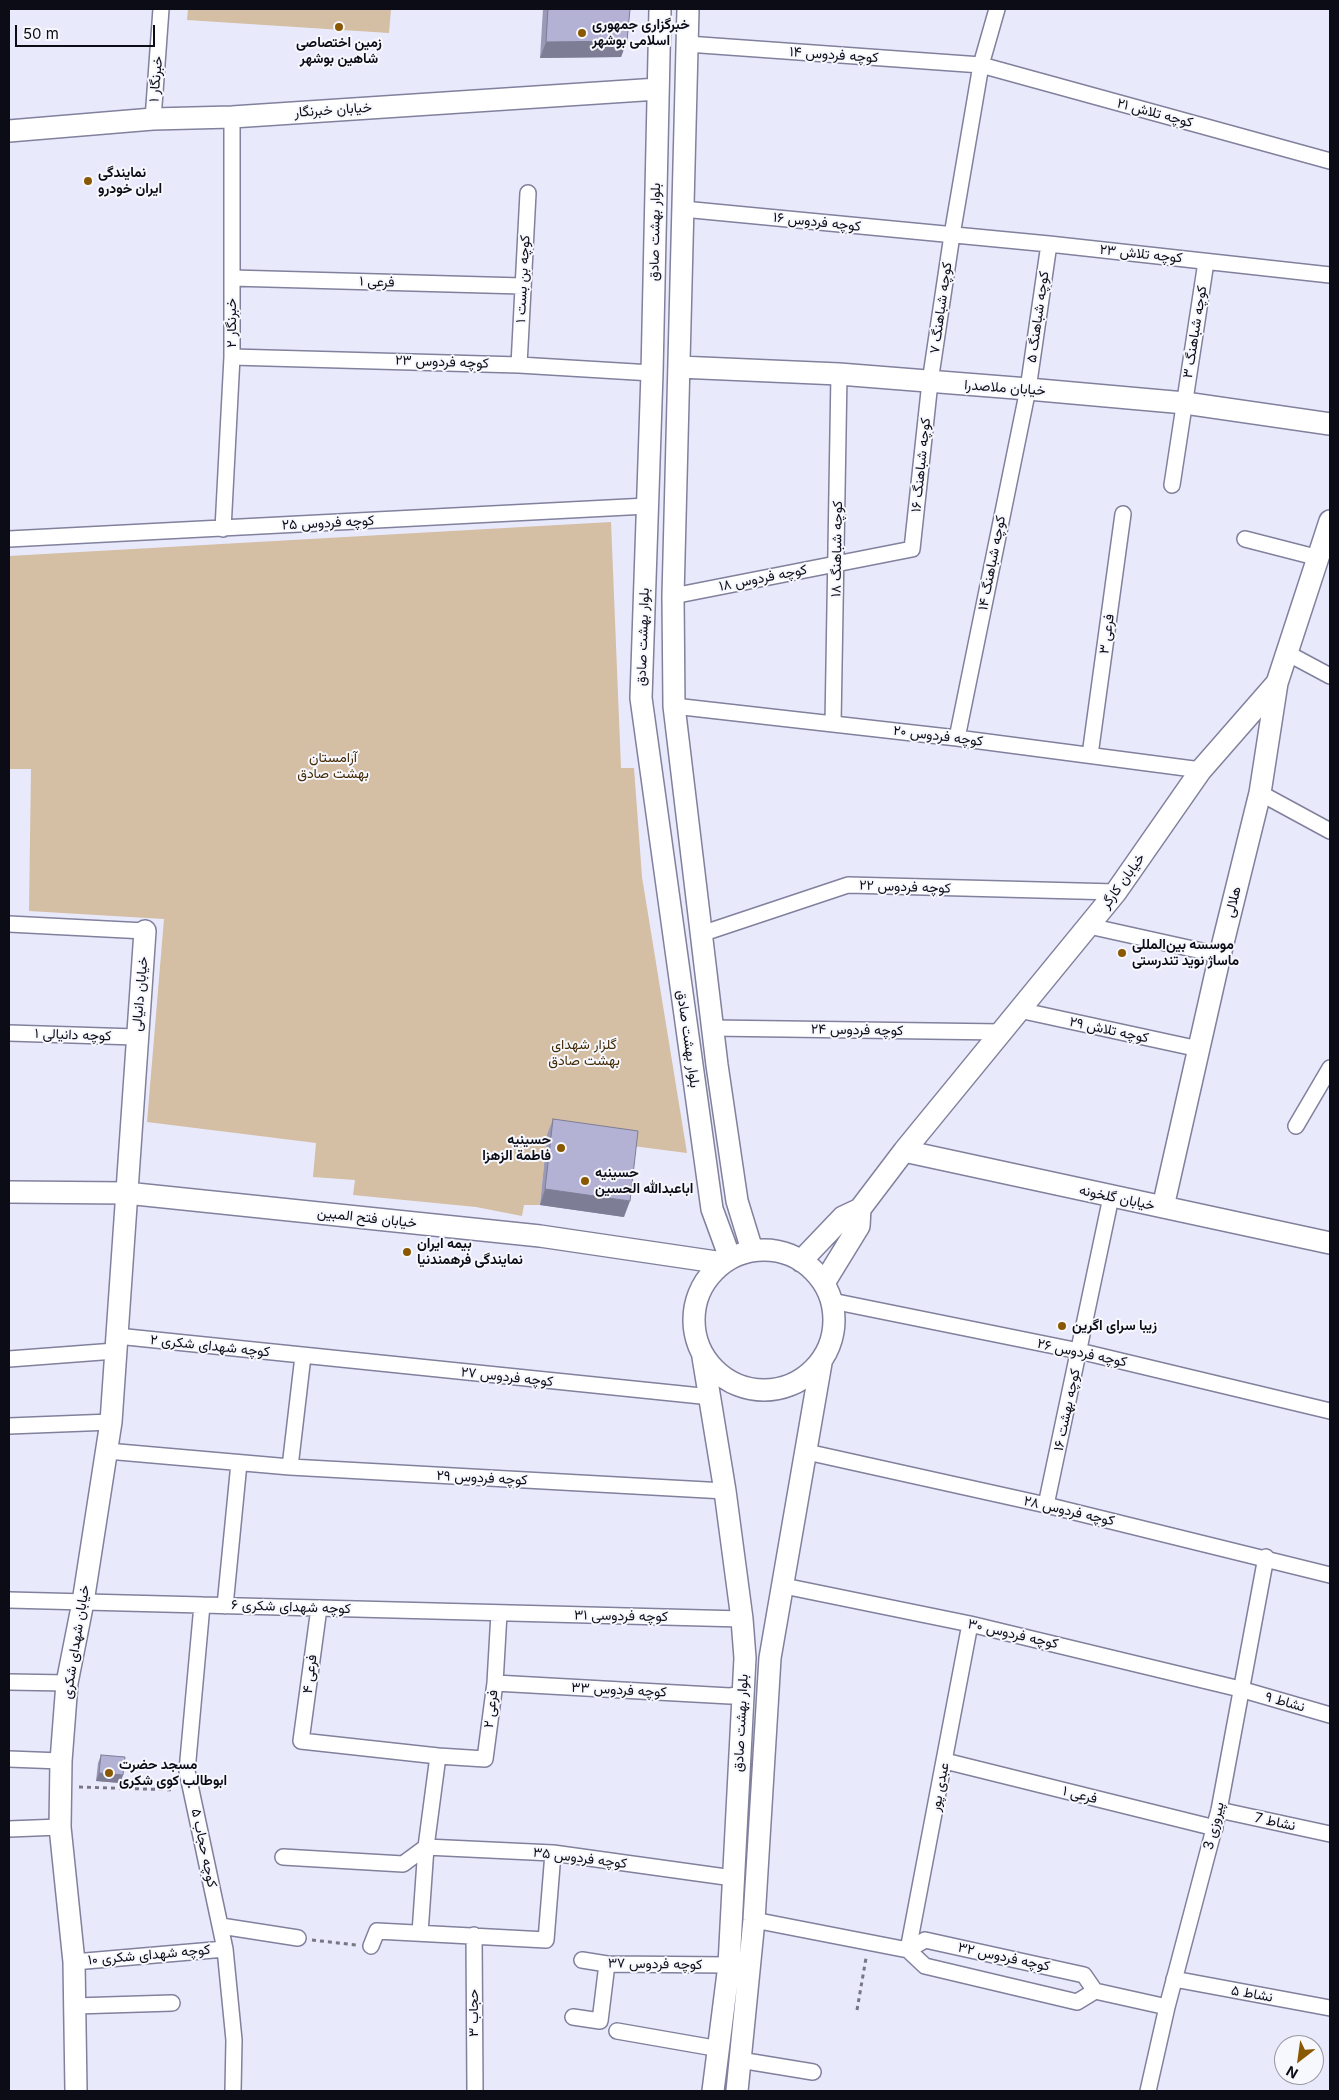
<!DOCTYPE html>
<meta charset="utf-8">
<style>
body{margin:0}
#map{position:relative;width:1339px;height:2100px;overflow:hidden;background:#e9e9fc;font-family:Inter,sans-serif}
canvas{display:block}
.frame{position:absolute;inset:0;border:10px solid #0c0c16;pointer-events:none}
.north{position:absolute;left:1274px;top:2035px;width:50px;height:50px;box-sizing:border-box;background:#f7f7fe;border:1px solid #9999a1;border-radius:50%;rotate:210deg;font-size:14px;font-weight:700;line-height:20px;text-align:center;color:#0c0c16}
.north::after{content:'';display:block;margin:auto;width:18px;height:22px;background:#895800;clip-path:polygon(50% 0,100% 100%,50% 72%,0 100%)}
.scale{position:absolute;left:15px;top:25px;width:140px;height:22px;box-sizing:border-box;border:2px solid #0c0c16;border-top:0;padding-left:6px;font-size:15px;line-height:18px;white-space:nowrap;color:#0c0c16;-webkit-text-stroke:4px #f7f7fe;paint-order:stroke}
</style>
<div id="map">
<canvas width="1339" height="2100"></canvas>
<div class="frame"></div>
<div class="north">N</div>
<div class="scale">50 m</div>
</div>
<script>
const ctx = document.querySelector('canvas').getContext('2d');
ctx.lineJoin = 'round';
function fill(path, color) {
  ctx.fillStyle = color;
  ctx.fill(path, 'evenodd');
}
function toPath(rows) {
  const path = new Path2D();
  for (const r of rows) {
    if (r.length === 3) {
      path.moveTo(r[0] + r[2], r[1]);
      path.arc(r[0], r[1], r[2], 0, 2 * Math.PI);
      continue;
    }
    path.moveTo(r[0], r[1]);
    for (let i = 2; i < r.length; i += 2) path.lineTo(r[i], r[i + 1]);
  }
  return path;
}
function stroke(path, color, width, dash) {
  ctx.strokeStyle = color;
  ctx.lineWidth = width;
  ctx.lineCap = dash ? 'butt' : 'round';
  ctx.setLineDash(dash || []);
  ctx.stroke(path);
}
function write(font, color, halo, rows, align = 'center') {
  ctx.font = font + ' Inter,Vazirmatn,sans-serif';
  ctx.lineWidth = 4;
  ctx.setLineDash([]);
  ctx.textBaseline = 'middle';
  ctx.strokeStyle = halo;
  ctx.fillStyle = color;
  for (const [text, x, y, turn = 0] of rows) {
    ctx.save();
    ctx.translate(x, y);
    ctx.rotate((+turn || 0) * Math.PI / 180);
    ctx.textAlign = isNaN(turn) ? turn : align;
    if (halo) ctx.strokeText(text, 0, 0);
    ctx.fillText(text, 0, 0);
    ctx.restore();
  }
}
const green = toPath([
 [188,9,391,9,389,33,187,20],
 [611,522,621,768,634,768,642,877,687,1153,547,1135,540,1205,524,1205,522,1216,476,1207,353,1195,355,1180,313,1177,316,1143,147,1122,164,919,29,911,31,769,9,769,9,556]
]);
const path = toPath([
 [79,1787,175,1790],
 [312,1940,356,1945],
 [857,2010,866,1958]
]);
const street = toPath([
 [687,44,981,65,1330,161],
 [153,119,161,9],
 [683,209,1049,244,1330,275],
 [232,278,522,286],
 [232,357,519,365,652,373],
 [519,365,528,193],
 [1172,485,1206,262],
 [223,529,232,357,232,117],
 [9,539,647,506],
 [1245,539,1319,558],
 [673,596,912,549,930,382,952,235,981,65,997,9],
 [1287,653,1330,676],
 [674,706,957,738,1201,770],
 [833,724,839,374],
 [957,738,1028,389,1049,244],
 [1090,755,1123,514],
 [1260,793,1330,831],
 [9,924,145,931],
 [1089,926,1220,955],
 [701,934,848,885,1116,892],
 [1019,1010,1199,1049],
 [712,1028,1002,1032],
 [9,1033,136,1037],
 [1296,1126,1330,1068],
 [832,1301,1079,1351,1330,1411],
 [117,1336,711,1397],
 [9,1359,115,1351],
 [9,1426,111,1422],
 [107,1451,290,1467,725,1491],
 [807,1452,1046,1505,1330,1575],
 [290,1467,303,1356],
 [1046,1505,1111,1197],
 [784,1586,970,1624,1240,1689,1330,1715],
 [9,1600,742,1619],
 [202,1605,187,1771,225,1949,234,2040,233,2091],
 [225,1606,239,1463],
 [319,1608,301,1741,438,1756,485,1759,495,1683,499,1613],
 [9,1682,67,1683],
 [495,1683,730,1696,743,1694],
 [9,1759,61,1761],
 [945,1761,1215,1828],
 [1219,1810,1330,1834],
 [9,1829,60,1827],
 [426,1847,553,1853,733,1878],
 [283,1857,403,1864,426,1847],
 [754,1920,908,1950,925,1966,1077,2002,1095,1991,1167,2007],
 [221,1926,298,1938],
 [420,1933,426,1847,438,1756],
 [474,1935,475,2091],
 [371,1946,377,1931,546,1940,553,1853],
 [908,1950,970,1624],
 [908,1950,925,1940,1084,1975,1095,1991],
 [582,1960,607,1964,729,1965],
 [74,1962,225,1949],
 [1174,1979,1330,2008],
 [75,2006,172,2003],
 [573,2017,600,2021,607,1964],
 [617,2031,720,2049],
 [740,2060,813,2072],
 [1148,2091,1167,2007,1219,1810,1266,1557]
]);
const secondary = toPath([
 [660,9,652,373,641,698,712,1209,730,1258],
 [688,9,673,596,674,706,717,1065,737,1201,752,1250],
 [9,131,153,119,232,117,658,89],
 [679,367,839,374,1028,389,1185,403,1330,424],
 [904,1151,1330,1243],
 [9,1192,126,1193,540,1236,723,1263],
 [1163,1207,1220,955,1260,793,1277,683],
 [764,1320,70],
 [801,1261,843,1217,860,1209,904,1151,1116,892,1201,770,1277,683,1330,521],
 [824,1283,859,1226,860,1209],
 [703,1357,725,1491,742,1619,745,1658,729,1965,713,2091],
 [76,2091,74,1962,60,1827,61,1761,67,1683,83,1602,111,1422,145,931],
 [737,2091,754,1920,770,1658,821,1363]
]);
const wall = toPath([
 [543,9,630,9,627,41,621,57,540,58],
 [553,1119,624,1217,540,1205,547,1135],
 [101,1755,123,1775,120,1783,96,1781,98,1763]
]);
const shadedWall = toPath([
 [627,41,621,57,540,58,546,42],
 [545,1189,630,1201,624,1217,540,1205],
 [99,1773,123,1775,120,1783,96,1781]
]);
const building = toPath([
 [548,9,630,9,627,41,546,42,548,9],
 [553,1119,638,1131,630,1201,545,1189,553,1119],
 [101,1755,125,1757,123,1775,99,1773,101,1755]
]);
const markers = [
 [339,27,5,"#895800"],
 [582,33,5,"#895800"],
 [88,181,5,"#895800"],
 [1122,953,5,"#895800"],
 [561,1148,5,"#895800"],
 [585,1181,5,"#895800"],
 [407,1252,5,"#895800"],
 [1062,1326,5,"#895800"],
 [109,1773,5,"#895800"]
];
const poiNames = [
 ["خبرگزاری جمهوری",592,25],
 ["اسلامی بوشهر",592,41],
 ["زمین اختصاصی",339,43,"center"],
 ["شاهین بوشهر",339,59,"center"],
 ["نمایندگی",98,173],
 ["ایران خودرو",98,189],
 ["موسسه بین‌المللی",1132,945],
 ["ماساژ نوید تندرستی",1132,961],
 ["حسینیه",551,1140,"right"],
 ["فاطمة الزهزا",551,1156,"right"],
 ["حسینیه",595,1173],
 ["اباعبدالله الحسین",595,1189],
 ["بیمه ایران",417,1244],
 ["نمایندگی فرهمندنیا",417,1260],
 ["زیبا سرای اگرین",1072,1326],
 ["مسجد حضرت",119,1765],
 ["ابوطالب کوی شکری",119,1781]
];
const streetNames = [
 ["کوچه فردوس ۱۴",834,55,4],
 ["خبرنگار ۱",156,79,-85],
 ["خیابان خبرنگار",333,110,-4],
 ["کوچه تلاش ۲۱",1155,113,15],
 ["کوچه فردوس ۱۶",817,222,6],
 ["بلوار بهشت صادق",655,232,-89],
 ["کوچه تلاش ۲۳",1141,254,6],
 ["کوچه بن بست ۱",523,279,-87],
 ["فرعی ۱",377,282,2],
 ["کوچه شباهنگ ۷",941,308,-82],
 ["کوچه شباهنگ ۵",1038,317,-82],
 ["خبرنگار ۲",232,323,-90],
 ["کوچه شباهنگ ۳",1195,332,-81],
 ["کوچه فردوس ۲۳",442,362,2],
 ["خیابان ملاصدرا",1005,388,4],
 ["کوچه شباهنگ ۱۶",921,465,-84],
 ["کوچه فردوس ۲۵",328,523,-3],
 ["کوچه شباهنگ ۱۸",837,549,-89],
 ["کوچه شباهنگ ۱۴",992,563,-79],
 ["کوچه فردوس ۱۸",763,578,-11],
 ["فرعی ۳",1107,634,-82],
 ["بلوار بهشت صادق",643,637,-88],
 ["کوچه فردوس ۲۰",938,736,7],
 ["خیابان کارگر",1123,881,-54],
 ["کوچه فردوس ۲۲",905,887,2],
 ["هلالی",1233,902,-76],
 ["خیابان دانیالی",140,994,-85],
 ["کوچه فردوس ۲۴",857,1030,1],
 ["کوچه تلاش ۲۹",1109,1030,12],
 ["کوچه دانیالی ۱",73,1035,2],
 ["بلوار بهشت صادق",688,1039,82],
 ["خیابان گلخونه",1117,1198,12],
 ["خیابان فتح المبین",367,1218,6],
 ["کوچه شهدای شکری ۲",210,1346,6],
 ["کوچه فردوس ۲۶",1082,1353,12],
 ["کوچه فردوس ۲۷",507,1377,6],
 ["کوچه بهشت ۱۶",1067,1410,-78],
 ["کوچه فردوس ۲۹",482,1478,3],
 ["کوچه فردوس ۲۸",1069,1511,13],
 ["کوچه شهدای شکری ۶",291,1607,2],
 ["کوچه فردوسی ۳۱",621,1616,1],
 ["کوچه فردوس ۳۰",1013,1634,13],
 ["خیابان شهدای شکری",76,1642,-81],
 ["فرعی ۴",310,1674,-83],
 ["کوچه فردوس ۳۳",619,1690,3],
 ["نشاط ۹",1285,1702,16],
 ["فرعی ۲",491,1709,-83],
 ["بلوار بهشت صادق",741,1723,-87],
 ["عبدی پور",940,1787,-79],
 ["فرعی ۱",1080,1795,14],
 ["نشاط 7",1275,1822,12],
 ["پیروزی 3",1214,1826,-76],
 ["کوچه حجاب ۵",204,1848,78],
 ["کوچه فردوس ۳۵",580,1858,7],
 ["کوچه شهدای شکری ۱۰",149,1955,-5],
 ["کوچه فردوس ۳۲",1004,1957,12],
 ["کوچه فردوس ۳۷",655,1964,1],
 ["نشاط ۵",1252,1994,10],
 ["حجاب ۳",474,2013,-90]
];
const parkNames = [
 ["آرامستان",333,758],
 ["بهشت صادق",333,774],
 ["گلزار شهدای",584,1045],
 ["بهشت صادق",584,1061]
];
fill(green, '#d4bea4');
stroke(street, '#81809d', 18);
stroke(secondary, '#81809d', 24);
stroke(path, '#767685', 3, [4, 4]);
stroke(street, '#fff', 15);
stroke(secondary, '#fff', 21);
fill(wall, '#9a99b7');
fill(shadedWall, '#7d7d95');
fill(building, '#b3b2d5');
stroke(building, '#7d7d95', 1);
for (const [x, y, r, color] of markers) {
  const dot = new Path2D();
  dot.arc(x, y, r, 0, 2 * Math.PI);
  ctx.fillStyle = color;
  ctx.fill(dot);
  stroke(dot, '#f7f7fe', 2);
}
write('bold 14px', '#0c0c16', '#f7f7fe', poiNames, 'left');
write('14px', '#0c0c16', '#f7f7fe', streetNames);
write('14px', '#432a03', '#f7f7fe', parkNames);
</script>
